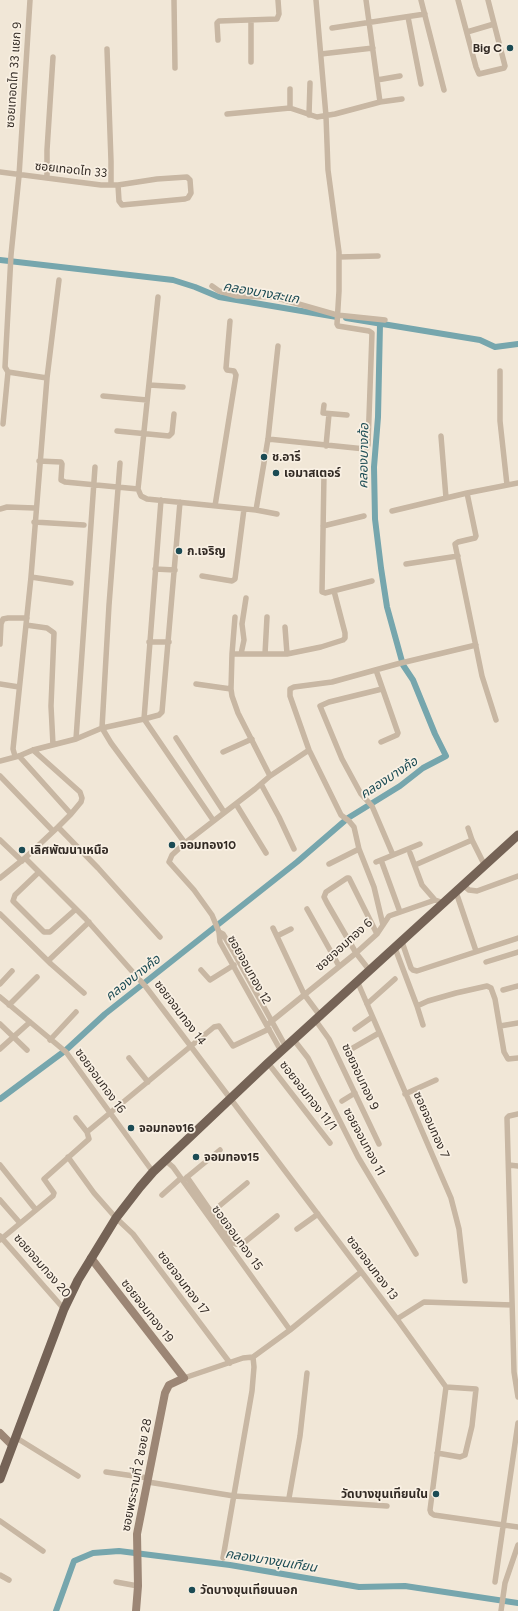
<!DOCTYPE html>
<meta charset="utf-8">
<style>
body{margin:0}
canvas{display:block;background:#f1e7d7}
</style>
<canvas width="518" height="1611"></canvas>
<script>
const ctx = document.querySelector('canvas').getContext('2d');
ctx.lineJoin = 'round';
function toPath(rows) {
  const path = new Path2D();
  for (const r of rows) {
    path.moveTo(r[0], r[1]);
    for (let i = 2; i < r.length; i += 2) path.lineTo(r[i], r[i + 1]);
  }
  return path;
}
function stroke(path, color, width, dash) {
  ctx.strokeStyle = color;
  ctx.lineWidth = width;
  ctx.lineCap = dash ? 'butt' : 'round';
  ctx.setLineDash(dash || []);
  ctx.stroke(path);
}
function write(font, color, halo, rows, align = 'center') {
  ctx.font = font + ' Figtree,"Noto Sans Thai",sans-serif';
  ctx.lineWidth = 3.5;
  ctx.setLineDash([]);
  ctx.textBaseline = 'middle';
  ctx.strokeStyle = halo;
  ctx.fillStyle = color;
  for (const [text, x, y, turn = 0] of rows) {
    ctx.save();
    ctx.translate(x, y);
    ctx.rotate((+turn || 0) * Math.PI / 180);
    ctx.textAlign = isNaN(turn) ? turn : align;
    if (halo) ctx.strokeText(text, 0, 0);
    ctx.fillText(text, 0, 0);
    ctx.restore();
  }
}
const canal = toPath([
 [0,260,173,280,195,287,219,297,337,317],
 [346,318,480,340,495,347,518,344],
 [0,1099,66,1050,105,1014,297,862,348,818,400,786,423,768,446,756,435,734,413,680,403,665,387,607,381,568,375,519,374,467,378,417,380,324],
 [56,1611,74,1561,93,1553,119,1551,230,1565,359,1587,405,1586,518,1603]
]);
const street = toPath([
 [30,0,19,176,11,255,5,367,8,372,47,378],
 [174,0,175,68],
 [366,0,380,102],
 [421,0,444,90],
 [458,0,476,67,479,74,504,68,505,66,488,0],
 [408,17,421,84],
 [251,20,251,62],
 [332,28,425,14],
 [467,32,494,24],
 [218,40,217,23,219,21,277,19,279,14,278,0],
 [107,49,111,161,111,185],
 [321,54,373,48],
 [377,80,400,76],
 [290,89,290,108],
 [227,114,290,108,317,117,335,114,380,102,402,99],
 [309,115,310,83],
 [0,172,101,185,118,185,157,179,187,177,190,180,191,193,188,198,185,199,122,205,119,201,118,185],
 [47,178,47,150,53,57],
 [339,257,378,256],
 [212,286,219,291,237,296,274,297,337,315,385,320],
 [158,297,138,489,141,496,147,499,256,510,277,514],
 [500,371,500,421,507,485],
 [149,385,183,387],
 [103,396,147,400],
 [324,405,323,413,347,415],
 [3,424,8,372],
 [117,431,169,436,172,433,174,414],
 [441,436,446,498],
 [268,439,365,449,367,448,368,445,372,333,369,331,338,326,337,324,339,291,339,252,328,170,326,116,316,0],
 [326,446,329,414],
 [39,461,61,462,62,464,61,480,65,482,138,489],
 [120,463,109,605,102,728,111,743,185,843],
 [324,474,322,592,325,593,372,581],
 [467,493,476,536,475,538,458,542,455,544,482,676,496,720],
 [161,500,144,719,213,820],
 [215,506,236,375,234,371,227,370,226,368,230,321],
 [0,509,7,507,35,508],
 [256,510,268,439,278,346],
 [392,511,467,493,518,483],
 [34,522,84,525],
 [323,526,364,516],
 [406,564,458,556],
 [155,569,175,570],
 [202,576,232,581,235,579,244,509],
 [31,577,71,583],
 [26,625,47,628,54,633,51,706,53,745],
 [285,627,287,654],
 [149,642,169,642],
 [0,644,1,624,3,619,8,618,27,618],
 [232,654,235,617],
 [241,654,244,640,242,624,246,598],
 [265,654,267,617],
 [376,670,398,733,397,735,381,742],
 [0,684,19,687],
 [196,684,231,689],
 [382,689,329,702,320,706,342,759,361,794,372,806,393,855],
 [176,738,224,812],
 [76,739,95,467],
 [223,752,252,739],
 [15,756,13,749,31,577,47,378,59,280],
 [19,756,71,814],
 [0,761,19,756,33,750,76,739,102,728,144,719,159,715,162,712,180,502],
 [0,776,53,831],
 [270,776,238,713,232,696,231,689,232,654,287,654,321,647,343,640,345,638,345,633,334,591],
 [261,784,279,817,294,849],
 [236,804,266,853],
 [58,827,98,868,160,937],
 [468,828,472,840,485,866],
 [0,840,22,861],
 [410,853,422,885,435,900],
 [25,858,85,918,146,987,397,1319,446,1387,430,1510,431,1513,434,1515,518,1527],
 [381,860,400,912],
 [376,862,420,844],
 [329,864,359,849],
 [415,865,472,840],
 [38,873,15,895,13,901,44,932,50,932,76,909],
 [0,878,25,858,58,827,71,814,81,802,82,798,80,792,33,750],
 [464,886,469,890,477,891,518,876],
 [456,892,476,951],
 [307,909,339,966],
 [0,914,51,964,84,993],
 [383,925,374,887,359,849,354,827,349,821,341,815,309,750,290,696,290,689,294,687,332,682,397,664,476,645],
 [273,928,304,994,321,1017],
 [219,932,223,934,233,951,286,1047],
 [277,936,291,929],
 [402,942,411,968,413,970,417,971,518,938],
 [395,948,417,1006,428,1001,456,993,487,986,491,988,495,999,504,1052,508,1059,518,1058],
 [48,961,89,922],
 [486,962,518,952],
 [201,970,210,980,234,965],
 [370,971,356,953,327,903,324,897,326,892,347,878,349,878,377,934],
 [358,983,451,1198,459,1229,465,1281],
 [0,984,12,971],
 [503,990,518,986],
 [0,997,66,1052,153,1172],
 [367,1004,395,979],
 [9,1005,37,977],
 [417,1006,423,1025],
 [316,1021,329,1039,379,1144],
 [0,1024,27,1050],
 [267,1025,356,953,377,934,389,916,435,900,444,903],
 [500,1026,518,1023],
 [355,1029,372,1017],
 [50,1040,76,1012],
 [294,1040,308,1058,358,1157,416,1254],
 [353,1048,379,1033],
 [0,1049,30,1022],
 [281,1051,220,942,219,932,212,915,194,890,169,862,172,855,185,843,255,789,270,776,309,750],
 [129,1058,148,1082],
 [268,1063,330,1143],
 [405,1094,436,1080],
 [342,1101,355,1093],
 [518,1114,509,1116,507,1118,514,1372,518,1397],
 [87,1132,214,1027,219,1026,233,1046,269,1029],
 [68,1157,94,1193,116,1218,133,1234,230,1363],
 [165,1160,173,1167,290,1330],
 [0,1165,36,1210],
 [509,1165,518,1166],
 [187,1177,232,1242,236,1244,241,1245,277,1216],
 [186,1178,220,1150],
 [162,1195,181,1178],
 [0,1200,20,1223],
 [212,1212,247,1183],
 [297,1229,318,1214],
 [0,1236,64,1309],
 [0,1240,53,1196,54,1193,44,1179,89,1139,87,1132,76,1118],
 [397,1319,424,1302,512,1305],
 [184,1378,243,1358,253,1357,290,1330,361,1272],
 [15,1437,78,1476],
 [437,1453,460,1457,465,1455,472,1426,476,1389,446,1387],
 [106,1472,148,1478],
 [148,1482,234,1496,387,1506],
 [289,1498,300,1436,307,1373],
 [0,1521,43,1551],
 [223,1558,252,1391,254,1367,253,1357],
 [0,1575,9,1580],
 [116,1582,138,1586],
 [495,1582,518,1423],
 [501,1611,505,1583,518,1545]
]);
const secondary = toPath([
 [91,1258,184,1378,169,1385,165,1393,137,1534,138,1586,136,1611],
 [0,1433,12,1445]
]);
const primary = toPath([
 [0,1479,64,1309,78,1280,116,1218,140,1187,153,1172,268,1063,518,835]
]);
const markers = [
 [510,48,4,"#1b4b54"],
 [264,457,4,"#1b4b54"],
 [276,473,4,"#1b4b54"],
 [179,551,4,"#1b4b54"],
 [172,845,4,"#1b4b54"],
 [22,850,4,"#1b4b54"],
 [131,1128,4,"#1b4b54"],
 [196,1157,4,"#1b4b54"],
 [436,1494,4,"#1b4b54"],
 [192,1590,4,"#1b4b54"]
];
const poiNames = [
 ["Big C",502,48,"right"],
 ["ช.อารี",272,457],
 ["เอมาสเตอร์",284,473],
 ["ก.เจริญ",187,551],
 ["จอมทอง10",180,845],
 ["เลิศพัฒนาเหนือ",30,850],
 ["จอมทอง16",139,1128],
 ["จอมทอง15",204,1157],
 ["วัดบางขุนเทียนใน",428,1494,"right"],
 ["วัดบางขุนเทียนนอก",200,1590]
];
const streetNames = [
 ["ซอยเทอดไท 33 แยก 9",14,75,-86],
 ["ซอยเทอดไท 33",71,170,6],
 ["ซอยจอมทอง 6",344,945,-42],
 ["ซอยจอมทอง 12",249,970,61],
 ["ซอยจอมทอง 14",180,1013,53],
 ["ซอยจอมทอง 9",360,1077,65],
 ["ซอยจอมทอง 16",100,1081,54],
 ["ซอยจอมทอง 11/1",308,1096,52],
 ["ซอยจอมทอง 7",431,1125,66],
 ["ซอยจอมทอง 11",364,1142,62],
 ["ซอยจอมทอง 15",237,1238,54],
 ["ซอยจอมทอง 20",42,1266,49],
 ["ซอยจอมทอง 13",372,1268,53],
 ["ซอยจอมทอง 17",183,1283,53],
 ["ซอยจอมทอง 19",147,1311,52],
 ["ซอยพระรามที่ 2 ซอย 28",137,1475,-79]
];
const waterNames = [
 ["คลองบางสะแก",261,293,10],
 ["คลองบางค้อ",364,456,-89],
 ["คลองบางค้อ",389,778,-33],
 ["คลองบางค้อ",133,978,-38],
 ["คลองบางขุนเทียน",271,1561,9]
];
stroke(canal, '#76a6ad', 6);
stroke(street, '#c8b7a3', 5.5);
stroke(secondary, '#9c8675', 8);
stroke(primary, '#756356', 9);
for (const [x, y, r, color] of markers) {
  const dot = new Path2D();
  dot.arc(x, y, r, 0, 2 * Math.PI);
  ctx.fillStyle = color;
  ctx.fill(dot);
  stroke(dot, '#f9f0e3', 1.5);
}
write('bold 12px', '#332b25', '#f9f0e3', poiNames, 'left');
write('12px', '#332b25', '#f9f0e3', streetNames);
write('italic 13px', '#1b4b54', '#f9f0e3', waterNames);
</script>
